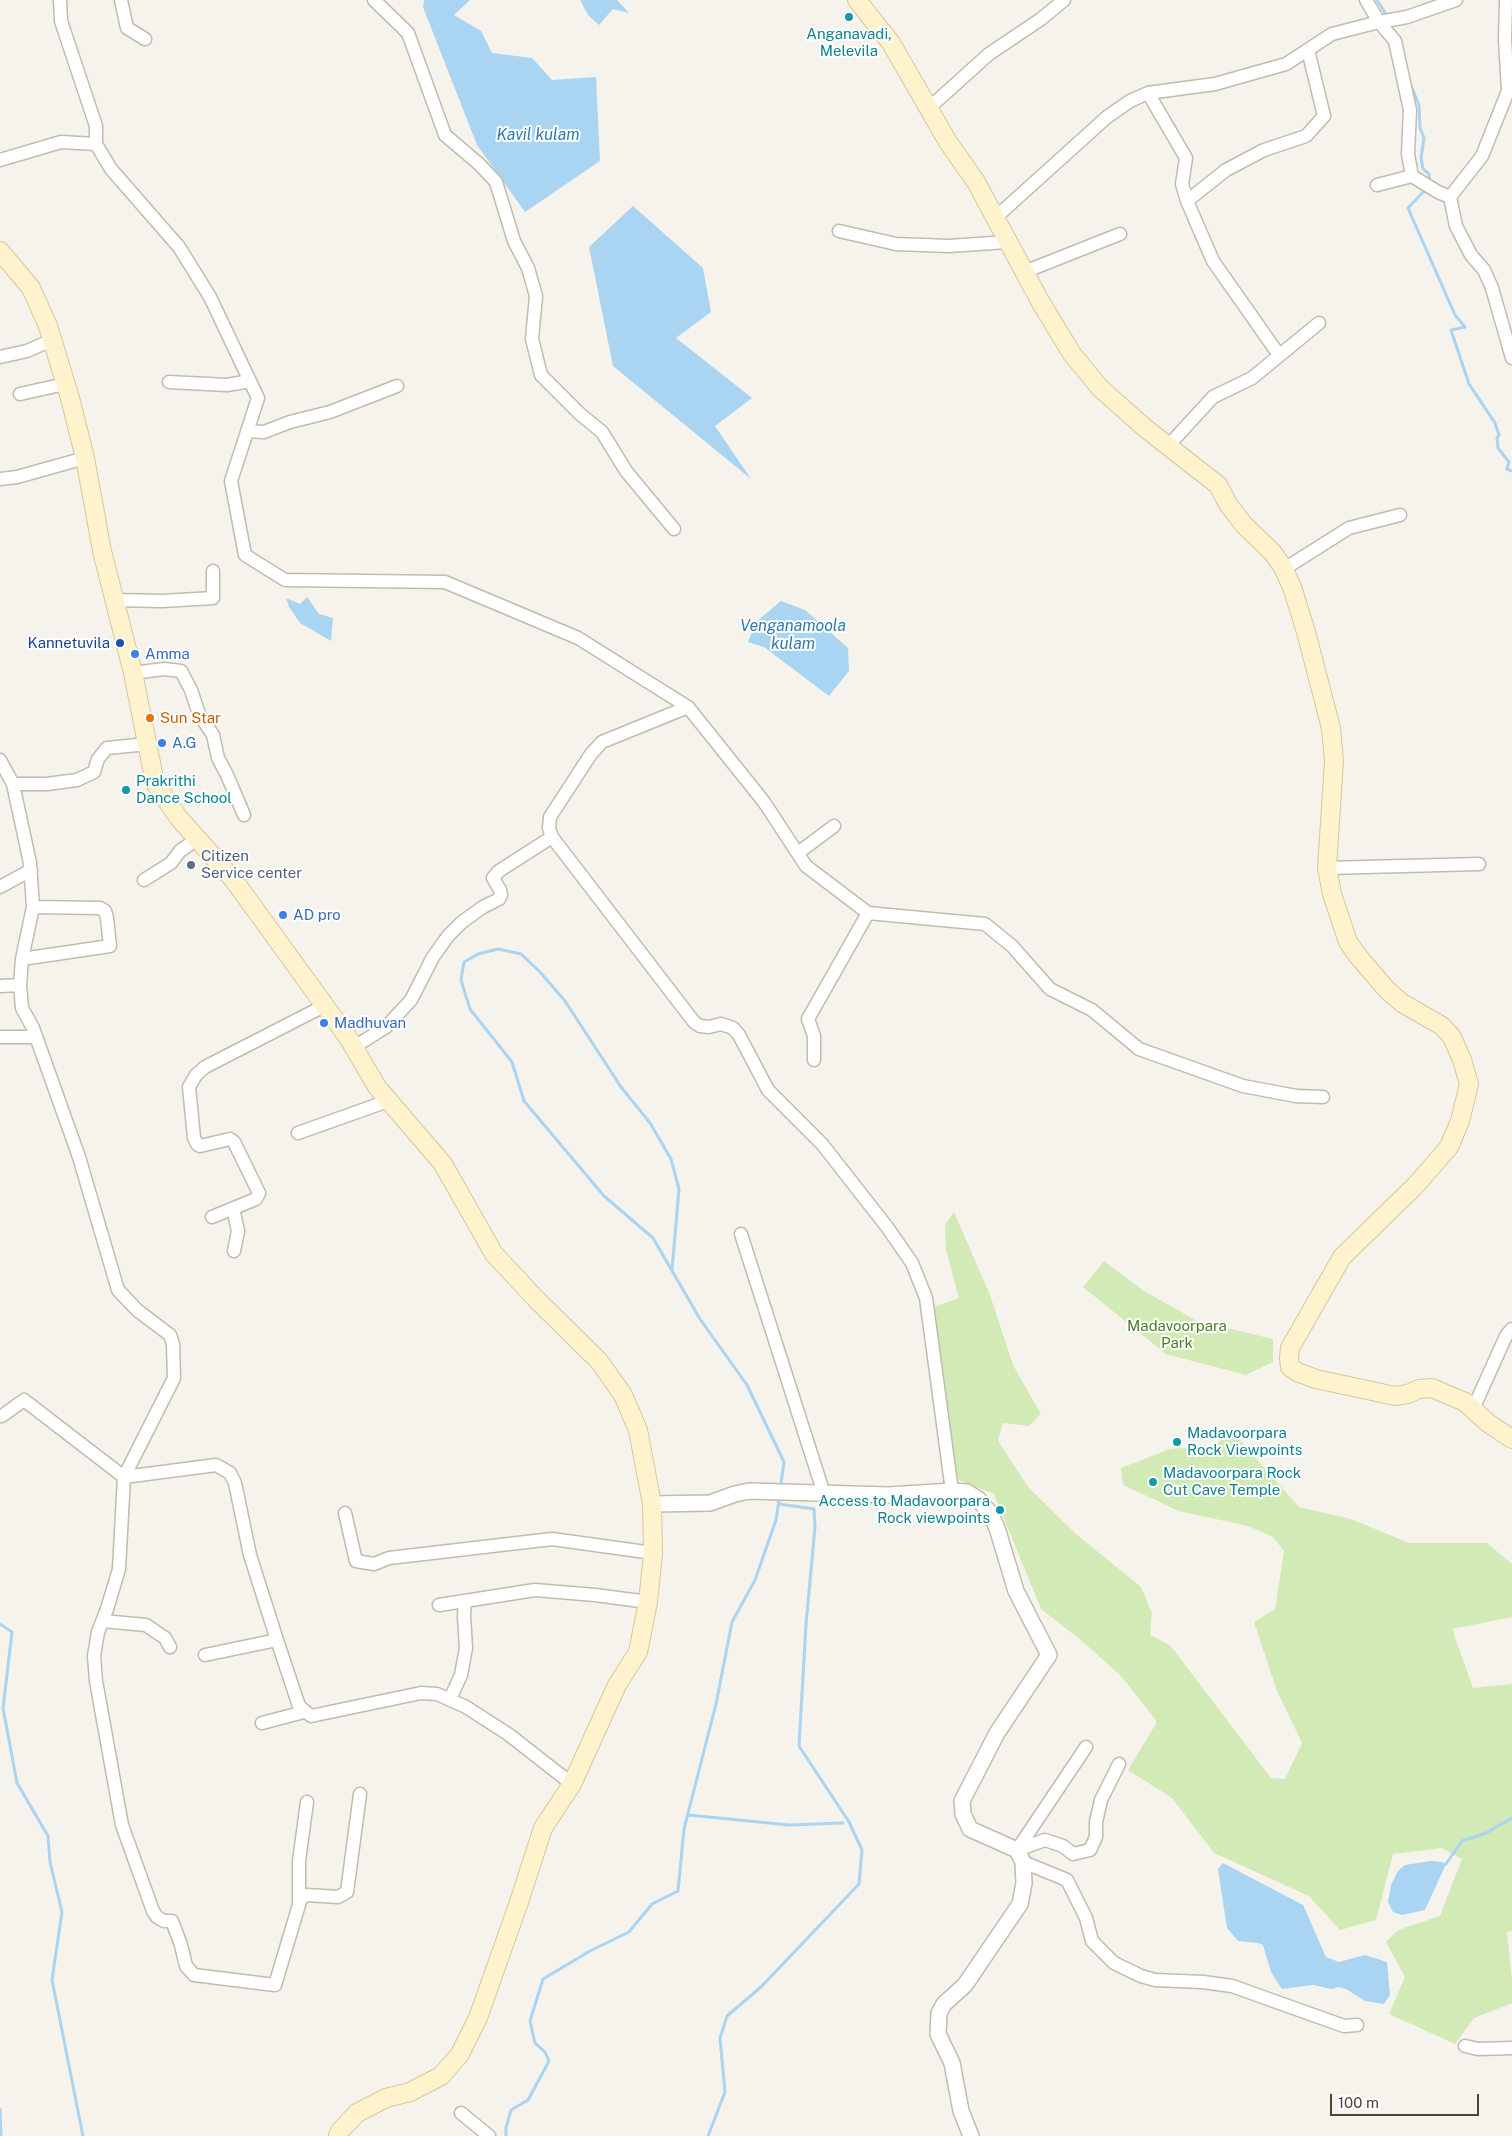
<!DOCTYPE html>
<style>
body{margin:0}
#map{position:relative;width:1512px;height:2136px;overflow:hidden;background:#f6f3ec;font-family:"Public Sans",sans-serif}
canvas{display:block}
.scale{position:absolute;left:1330px;top:2094px;width:149px;height:22px;box-sizing:border-box;border:2px solid #4b4439;border-top:0;padding-left:6px;font-size:15px;line-height:18px;white-space:nowrap;color:#4b4439;-webkit-text-stroke:4px #fff;paint-order:stroke}
</style>
<div id="map">
<canvas width="1512" height="2136"></canvas>
<div class="scale">100 m</div>
</div>
<script>
const ctx = document.querySelector('canvas').getContext('2d');
ctx.lineJoin = 'round';
function fill(path, color) {
  ctx.fillStyle = color;
  ctx.fill(path, 'evenodd');
}
function toPath(rows) {
  const path = new Path2D();
  for (const r of rows) {
    path.moveTo(r[0], r[1]);
    for (let i = 2; i < r.length; i += 2) path.lineTo(r[i], r[i + 1]);
  }
  return path;
}
function stroke(path, color, width, dash) {
  ctx.strokeStyle = color;
  ctx.lineWidth = width;
  ctx.lineCap = dash ? 'butt' : 'round';
  ctx.setLineDash(dash || []);
  ctx.stroke(path);
}
function write(font, color, halo, rows, align = 'center') {
  ctx.font = font + ' "Public Sans",sans-serif';
  ctx.lineWidth = 4;
  ctx.setLineDash([]);
  ctx.textBaseline = 'middle';
  ctx.strokeStyle = halo;
  ctx.fillStyle = color;
  for (const [text, x, y, turn = 0] of rows) {
    ctx.save();
    ctx.translate(x, y);
    ctx.rotate((+turn || 0) * Math.PI / 180);
    ctx.textAlign = isNaN(turn) ? turn : align;
    if (halo) ctx.strokeText(text, 0, 0);
    ctx.fillText(text, 0, 0);
    ctx.restore();
  }
}
const green = toPath([
 [954,1212,990,1295,1013,1365,1041,1414,1029,1426,1003,1423,998,1441,1029,1488,1076,1534,1141,1587,1152,1613,1150,1635,1170,1645,1271,1778,1285,1779,1302,1743,1277,1691,1254,1622,1275,1609,1284,1551,1273,1537,1248,1526,1179,1511,1123,1485,1121,1468,1170,1449,1213,1446,1233,1432,1299,1507,1351,1519,1409,1543,1487,1543,1512,1564,1512,1617,1452,1629,1473,1688,1512,1684,1512,1931,1507,1932,1512,1980,1512,2003,1474,2018,1455,2044,1389,2014,1405,1977,1386,1942,1398,1930,1440,1916,1462,1859,1442,1848,1393,1854,1376,1920,1340,1930,1309,1896,1214,1853,1172,1798,1128,1770,1157,1722,1121,1676,1082,1641,1041,1609,994,1494,956,1479,934,1307,959,1298,946,1250,945,1225],
 [1104,1261,1144,1291,1197,1321,1273,1339,1273,1362,1246,1375,1166,1354,1083,1287]
]);
const water = toPath([
 [424,0,470,0,454,15,481,31,492,53,532,58,552,80,596,77,600,161,525,212,477,145,423,7],
 [580,0,617,0,629,13,613,9,599,25,588,15],
 [633,206,703,268,711,312,676,338,752,398,715,426,751,479,613,366,589,247],
 [307,597,319,614,333,618,331,641,300,623,289,607,286,598,300,604],
 [781,601,805,610,848,648,849,671,829,696,764,647,748,642,756,622],
 [1431,1861,1442,1862,1446,1864,1425,1910,1402,1915,1393,1912,1388,1902,1391,1885,1398,1871,1405,1865],
 [1223,1863,1303,1905,1326,1957,1339,1962,1365,1955,1387,1962,1390,1995,1384,2004,1365,2001,1346,1989,1338,1987,1332,1989,1313,1985,1282,1989,1271,1972,1263,1945,1258,1943,1238,1941,1227,1928,1218,1869]
]);
const stream = toPath([
 [1377,0,1387,16],
 [1409,81,1419,105,1420,128,1424,138,1421,158,1423,169,1429,174,1430,183],
 [1426,189,1408,208,1455,315,1465,327,1451,330,1469,384,1495,423,1499,435,1497,438,1498,448,1509,462,1507,469,1512,471],
 [672,1270,679,1189,671,1159,650,1123,621,1087,565,1001,540,972,521,954,498,949,478,954,464,962,461,980,470,1009,512,1062,524,1101,604,1196,653,1238,700,1319,747,1385,784,1462,781,1483],
 [0,1624,12,1632,3,1708,17,1783,48,1836,50,1862,62,1912,52,1980,83,2136],
 [688,1815,789,1825,843,1823],
 [1446,1864,1462,1841,1486,1833,1512,1818],
 [0,2109,1,2136],
 [506,2136,506,2128,511,2110,528,2100,549,2061,545,2052,535,2043,530,2021,543,1979,590,1951,629,1932,652,1904,678,1891,684,1829,716,1704,732,1622,755,1580,776,1520,779,1500],
 [708,2136,725,2092,720,2038,727,2016,761,1987,859,1884,862,1850,849,1822,799,1746,806,1624,815,1527,814,1509,779,1504]
]);
const minor = toPath([
 [60,0,61,21,96,126,96,144],
 [121,0,127,28,145,39],
 [374,0,408,33,445,135,479,164,496,182,514,241,528,268,536,296,532,339,541,375,580,414,602,432,626,471,674,529],
 [1456,0,1407,17,1379,22,1395,41,1410,110,1408,154,1412,176,1438,192,1450,197,1456,226,1471,255,1484,270,1492,288,1512,358],
 [1148,93,1186,158,1182,184,1187,201,1213,261,1279,355],
 [929,108,989,54,1041,19,1064,0],
 [0,160,61,142,96,144,111,169,179,247,210,297,258,398,231,481,245,555,285,580,445,582,578,638,688,707,764,802,806,866,868,913,985,924,1012,946,1050,989,1092,1010,1139,1049,1243,1086,1296,1096,1323,1097],
 [1377,185,1412,176],
 [1450,197,1482,156,1508,91,1505,39,1506,0],
 [1187,201,1226,170,1264,150,1306,136,1324,116,1308,50],
 [995,218,1107,117,1130,101,1148,93,1215,84,1286,64,1332,34,1379,22,1366,0],
 [839,231,896,244,949,246,1007,242],
 [1024,272,1120,234],
 [0,357,27,351,52,340],
 [169,382,227,385,250,381],
 [20,394,65,384],
 [247,431,264,432,290,422,330,412,397,386],
 [1169,445,1213,397,1252,378,1319,323],
 [0,479,17,477,85,458],
 [1284,569,1349,528,1400,515],
 [114,600,162,601,213,598,213,571],
 [133,673,164,669,181,671,191,690,199,714,213,735,218,758,227,775,244,815],
 [0,760,13,784,30,863,33,907,22,959,20,985,22,1008,33,1028,79,1157,118,1290,137,1310,170,1335,173,1344,174,1378,124,1477,119,1569,107,1609,98,1632,94,1656,96,1681,122,1825,153,1911,157,1917,164,1921,172,1921,181,1945,186,1966,194,1975,275,1985,301,1898,307,1895,338,1897,347,1892,360,1794],
 [13,784,47,784,77,780,94,772,98,759,107,748,147,744],
 [552,837,694,1022,700,1026,709,1027,721,1024,733,1028,739,1035,768,1090,822,1144,887,1227,912,1263,926,1298,952,1491],
 [798,853,834,826],
 [1327,868,1479,864],
 [144,880,171,863,180,851,197,839],
 [0,887,31,870],
 [22,959,110,946,107,918,105,911,100,908,33,907],
 [0,986,20,985],
 [0,1037,36,1037],
 [354,1047,386,1027,411,1000,433,957,448,936,462,922,483,907,499,899,501,895,500,890,493,878,499,871,552,837,549,828,550,817,591,754,602,742,688,707],
 [814,1060,814,1036,808,1019,868,913],
 [298,1133,388,1101],
 [233,1208,238,1231,234,1251],
 [212,1217,256,1199,259,1193,234,1142,230,1139,200,1146,197,1144,194,1138,189,1087,196,1075,205,1067,324,1006],
 [741,1234,824,1494],
 [1473,1409,1506,1336,1512,1329],
 [2,1416,24,1400,124,1477,216,1465,230,1473,235,1483,250,1555,277,1640,299,1706,311,1716,421,1693,437,1694,466,1707,508,1734,572,1784],
 [345,1513,356,1561,374,1564,389,1558,552,1539,653,1553],
 [439,1605,535,1590,595,1595,648,1602],
 [103,1621,146,1625,165,1638,170,1647],
 [205,1655,277,1640],
 [450,1699,461,1675,466,1648,464,1616,465,1601],
 [262,1723,304,1712],
 [1017,1850,1045,1840,1063,1846,1073,1854,1090,1850,1096,1837,1096,1822,1101,1800,1119,1764],
 [1017,1850,1086,1747],
 [1023,1862,1067,1880,1086,1918,1092,1941,1114,1963,1141,1976,1155,1980,1203,1982,1232,1986,1344,2026,1357,2025],
 [299,1903,299,1861,307,1802],
 [1465,2046,1478,2049,1512,2048],
 [461,2113,489,2136]
]);
const tertiary = toPath([
 [652,1504,710,1503,735,1494,749,1491,888,1495,952,1491,967,1492,978,1499,990,1513,997,1528,1016,1591,1049,1655,997,1733,962,1801,963,1814,970,1829,1017,1850,1023,1862,1024,1883,1020,1904,965,1985,944,2004,939,2013,938,2034,952,2063,961,2111,971,2136]
]);
const secondary = toPath([
 [857,0,891,43,948,142,976,182,1040,301,1072,354,1100,388,1145,428,1218,485,1228,504,1244,525,1273,553,1284,569,1293,590,1306,632,1331,728,1334,761,1327,868,1332,894,1348,942,1358,956,1387,990,1402,1003,1442,1026,1452,1037,1462,1060,1469,1084,1460,1121,1449,1147,1415,1186,1342,1257,1290,1348,1289,1358,1290,1367,1297,1372,1316,1379,1395,1396,1408,1394,1419,1389,1432,1388,1465,1402,1488,1423,1512,1439],
 [0,251,31,288,48,326,70,398,85,458,102,551,133,673,155,783,178,817,233,879,349,1039,377,1087,443,1164,494,1254,537,1300,599,1361,623,1395,638,1430,652,1504,653,1553,648,1602,638,1652,617,1685,572,1784,543,1828,519,1902,478,2018,460,2054,441,2076,410,2092,386,2098,357,2113,340,2131,338,2136]
]);
const markers = [
 [849,17,5,"#0f9aa8"],
 [120,643,5,"#1a4fb4"],
 [135,654,5,"#3f7fe0"],
 [150,718,5,"#e8710a"],
 [162,743,5,"#3f7fe0"],
 [126,790,5,"#0f9aa8"],
 [191,865,5,"#5c6f8a"],
 [283,915,5,"#3f7fe0"],
 [324,1023,5,"#3f7fe0"],
 [1177,1442,5,"#0f9aa8"],
 [1153,1482,5,"#0f9aa8"],
 [1000,1510,5,"#0f9aa8"]
];
const cultureNames = [
 ["Anganavadi,",849,34,"center"],
 ["Melevila",849,51,"center"],
 ["Prakrithi",136,781],
 ["Dance School",136,798],
 ["Madavoorpara",1187,1433],
 ["Rock Viewpoints",1187,1450],
 ["Madavoorpara Rock",1163,1473],
 ["Cut Cave Temple",1163,1490],
 ["Access to Madavoorpara",990,1501,"right"],
 ["Rock viewpoints",990,1518,"right"]
];
const transitNames = [
 ["Kannetuvila",110,643]
];
const shopNames = [
 ["Amma",145,654],
 ["A.G",172,743],
 ["AD pro",293,915],
 ["Madhuvan",334,1023]
];
const foodNames = [
 ["Sun Star",160,718]
];
const serviceNames = [
 ["Citizen",201,856],
 ["Service center",201,873]
];
const parkNames = [
 ["Madavoorpara",1177,1326],
 ["Park",1177,1343]
];
const waterNames = [
 ["Kavil kulam",538,135],
 ["Venganamoola",793,626],
 ["kulam",793,644]
];
fill(green, '#d2eab5');
fill(water, '#a9d4f2');
stroke(stream, '#a9d4f2', 3);
stroke(minor, '#c2bbae', 15);
stroke(tertiary, '#c2bbae', 18);
stroke(secondary, '#d6c79b', 20);
stroke(minor, '#fff', 12);
stroke(tertiary, '#fff', 15);
stroke(secondary, '#fff3cd', 18);
for (const [x, y, r, color] of markers) {
  const dot = new Path2D();
  dot.arc(x, y, r, 0, 2 * Math.PI);
  ctx.fillStyle = color;
  ctx.fill(dot);
  stroke(dot, '#fff', 2);
}
write('15px', '#0d838f', '#fff', cultureNames, 'left');
write('15px', '#164399', '#fff', transitNames, 'right');
write('15px', '#366cbe', '#fff', shopNames, 'left');
write('15px', '#c56008', '#fff', foodNames, 'left');
write('15px', '#4e5e75', '#fff', serviceNames, 'left');
write('15px', '#4a7f2a', '#fff', parkNames);
write('italic 16px', '#2e7ab2', '#fff', waterNames);
</script>
